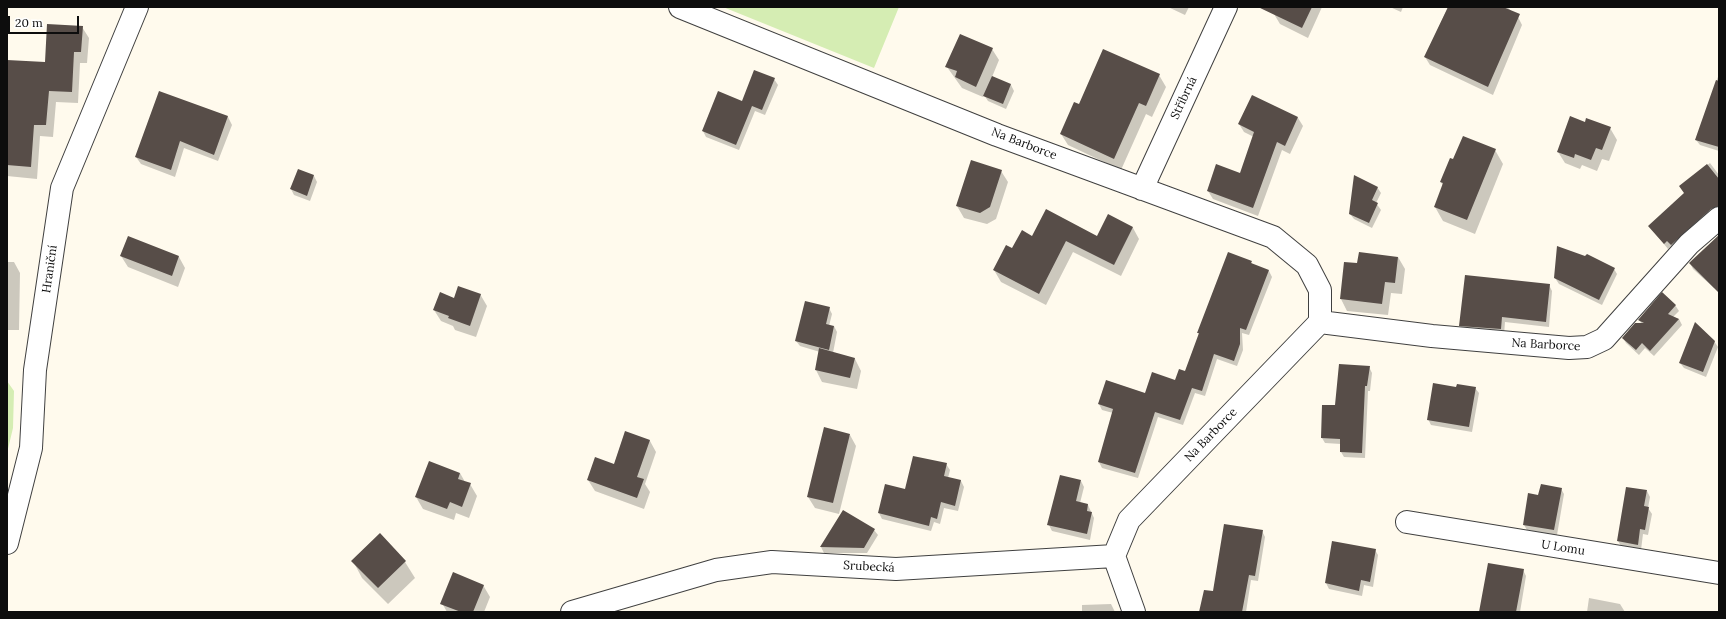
<!DOCTYPE html>
<meta charset="utf-8">
<style>
body{margin:0}
#map{position:relative;width:1726px;height:619px;overflow:hidden;background:#fffaed;font-family:Lora,serif}
canvas{display:block}
.frame{position:absolute;inset:0;border:8px solid #0d0d0d;pointer-events:none}
.scale{position:absolute;left:8px;top:16px;width:71px;height:18px;box-sizing:border-box;border:2px solid #0d0d0d;border-top:0;padding-left:5px;font-size:12px;line-height:14px;white-space:nowrap;color:#0d0d0d;-webkit-text-stroke:3px #fff;paint-order:stroke}
</style>
<div id="map">
<canvas width="1726" height="619"></canvas>
<div class="frame"></div>
<div class="scale">20 m</div>
</div>
<script>
const ctx = document.querySelector('canvas').getContext('2d');
ctx.lineJoin = 'round';
function fill(path, color) {
  ctx.fillStyle = color;
  ctx.fill(path, 'evenodd');
}
function toPath(rows) {
  const path = new Path2D();
  for (const r of rows) {
    path.moveTo(r[0], r[1]);
    for (let i = 2; i < r.length; i += 2) path.lineTo(r[i], r[i + 1]);
  }
  return path;
}
function stroke(path, color, width, dash) {
  ctx.strokeStyle = color;
  ctx.lineWidth = width;
  ctx.lineCap = dash ? 'butt' : 'round';
  ctx.setLineDash(dash || []);
  ctx.stroke(path);
}
function write(font, color, halo, rows, align = 'center') {
  ctx.font = font + ' Lora,serif';
  ctx.lineWidth = 4;
  ctx.setLineDash([]);
  ctx.textBaseline = 'middle';
  ctx.strokeStyle = halo;
  ctx.fillStyle = color;
  for (const [text, x, y, turn = 0] of rows) {
    ctx.save();
    ctx.translate(x, y);
    ctx.rotate((+turn || 0) * Math.PI / 180);
    ctx.textAlign = isNaN(turn) ? turn : align;
    if (halo) ctx.strokeText(text, 0, 0);
    ctx.fillText(text, 0, 0);
    ctx.restore();
  }
}
const green = toPath([
 [723,7,899,7,874,68],
 [7,381,14,391,13,428,7,453]
]);
const shadow = toPath([
 [1168,7,1189,7,1185,15],
 [1277,7,1322,7,1308,38,1280,24,1274,14],
 [1390,7,1403,7,1401,12],
 [1448,7,1507,7,1518,17,1522,25,1493,95,1430,65,1425,57],
 [82,27,89,38,87,63,80,63,78,103,56,102,53,137,40,136,37,179,7,176,7,61,46,63],
 [992,49,999,60,992,77,1011,85,1014,91,1006,109,988,101,984,95,983,97,962,88,947,67],
 [1719,74,1719,151,1700,145,1696,140],
 [1159,75,1166,87,1152,117,1146,114,1121,170,1068,145,1061,134,1079,105],
 [774,79,778,85,765,115,755,111,739,150,706,137,703,131],
 [160,93,228,117,232,125,218,161,184,148,175,177,141,164,136,157],
 [1252,96,1298,118,1303,126,1290,154,1282,150,1258,216,1213,199,1208,191,1241,174,1254,137,1244,132,1239,124],
 [1585,123,1610,128,1617,140,1609,161,1602,159,1597,171,1582,165,1580,169,1565,163,1558,152],
 [1495,150,1503,164,1475,234,1443,221,1435,207,1443,186,1441,182,1453,160],
 [1710,163,1719,175,1719,212,1675,250,1671,246,1668,249,1649,226,1685,194,1680,186],
 [1001,171,1008,182,996,219,987,224,964,218,957,206],
 [314,176,317,182,310,201,294,195,291,189],
 [1377,187,1381,193,1376,203,1381,210,1372,228,1354,219,1350,214],
 [1108,215,1133,228,1139,239,1121,276,1073,252,1046,305,1001,282,994,270,1033,237,1097,237],
 [1719,235,1719,283,1714,288,1693,269,1690,263],
 [121,256,179,257,185,268,178,287,128,267],
 [1398,257,1405,269,1402,294,1391,293,1388,315,1347,311,1341,299,1345,263,1358,264],
 [1586,258,1614,269,1617,274,1602,305,1559,284,1555,278],
 [7,262,14,262,20,273,19,330,7,330],
 [1251,262,1253,265,1269,271,1272,277,1249,335,1242,333,1243,350,1237,366,1217,359,1205,396,1195,393,1183,425,1158,417,1138,478,1102,468,1099,462,1113,413,1102,410,1099,404,1146,394,1175,381,1185,372,1199,335,1198,333],
 [1549,285,1552,291,1549,327,1505,322,1504,335,1464,331,1460,326],
 [480,294,487,306,476,337,455,330,453,326,441,321,434,310,455,299],
 [1675,305,1679,311,1673,317,1679,319,1682,325,1654,356,1645,348,1639,355,1626,343,1623,338,1642,324,1639,320],
 [829,308,832,314,829,326,834,326,837,332,833,353,855,359,861,371,857,389,822,382,816,370,820,352,800,346,796,341],
 [1714,341,1718,347,1706,377,1684,368,1680,363],
 [1369,367,1372,373,1370,391,1368,391,1365,458,1344,457,1341,452,1341,444,1325,443,1322,438,1336,406],
 [1457,388,1475,388,1479,393,1472,432,1431,425,1428,419],
 [626,432,650,441,656,452,645,484,650,492,644,509,595,491,588,480,614,465],
 [850,435,856,446,839,514,815,508,808,497],
 [946,464,950,470,948,478,961,481,964,487,958,511,944,508,940,524,934,522,931,531,882,519,879,513,905,490],
 [460,473,465,482,470,484,477,496,469,518,456,513,454,520,423,509,416,497],
 [1081,481,1084,487,1080,503,1088,505,1094,518,1090,540,1052,531,1049,525],
 [1561,489,1564,494,1557,535,1527,530,1524,525],
 [1647,491,1650,497,1648,508,1652,514,1648,535,1643,534,1641,550,1621,546,1618,541],
 [843,511,874,530,878,535,867,553,824,553,821,547],
 [1262,531,1265,537,1258,581,1251,580,1246,612,1200,612],
 [380,534,405,562,415,578,388,604,362,578,353,561],
 [1375,550,1378,555,1373,587,1364,585,1362,596,1329,589,1326,583],
 [1523,570,1526,576,1520,612,1480,612],
 [483,585,490,597,484,612,447,612,442,603],
 [1589,598,1620,604,1625,612,1587,612],
 [1111,604,1115,612,1082,612,1082,605]
]);
const building = toPath([
 [1258,7,1312,7,1302,28],
 [1448,7,1503,7,1520,14,1488,87,1424,57],
 [47,24,83,26,81,52,74,52,72,92,49,91,46,125,34,125,31,167,7,165,7,60,45,62],
 [960,34,993,48,976,87,955,77,957,71,945,67],
 [1103,49,1160,74,1146,106,1139,103,1114,159,1060,134,1074,102,1079,104],
 [754,70,775,78,762,110,752,106,736,145,702,131,718,91,742,101],
 [992,76,1011,84,1003,104,983,96],
 [1716,80,1719,81,1719,147,1695,140],
 [159,91,228,116,214,155,180,141,171,170,135,157],
 [1252,95,1298,117,1285,146,1277,142,1253,208,1207,191,1216,164,1240,173,1254,132,1238,124],
 [1570,116,1585,122,1586,118,1611,127,1602,150,1596,148,1591,160,1575,154,1574,158,1557,152],
 [1463,136,1496,149,1467,220,1434,207,1443,183,1440,182,1450,158,1453,159],
 [971,160,1002,170,990,207,980,213,956,206],
 [1707,164,1719,179,1719,206,1711,209,1671,245,1667,241,1664,244,1648,226,1684,193,1679,186],
 [298,169,314,175,307,196,290,189],
 [1354,175,1378,187,1372,200,1378,203,1369,223,1349,214],
 [1046,209,1097,236,1108,214,1133,227,1114,265,1066,241,1039,294,993,270,1006,245,1012,248,1022,230,1032,236],
 [1719,235,1719,293,1689,263],
 [128,236,179,256,172,276,120,256],
 [1557,246,1585,256,1587,254,1615,268,1599,300,1554,278],
 [1228,252,1252,261,1251,263,1269,270,1246,330,1240,328,1240,344,1234,361,1214,354,1202,391,1192,388,1180,420,1155,412,1135,473,1098,462,1113,409,1098,404,1106,380,1145,393,1152,372,1175,380,1179,369,1185,371,1199,333,1197,333],
 [1359,252,1398,257,1395,283,1385,282,1382,304,1340,299,1344,262,1357,263],
 [1465,275,1550,284,1546,322,1502,317,1501,329,1459,326],
 [458,286,481,294,470,326,448,318,449,316,433,310,440,292,454,298],
 [1662,292,1676,305,1668,314,1679,319,1650,351,1642,343,1636,350,1622,338,1635,323,1644,323,1638,320],
 [805,301,830,307,826,324,834,326,829,350,795,341],
 [1695,322,1715,341,1703,372,1679,363],
 [819,348,855,358,850,378,815,370],
 [1339,364,1370,366,1367,386,1365,386,1362,453,1340,452,1340,439,1321,438,1322,405,1335,405],
 [1433,383,1456,387,1457,384,1476,387,1469,427,1427,420],
 [824,427,850,434,833,503,807,497],
 [625,431,650,440,637,477,644,479,637,498,587,480,595,457,614,464],
 [913,456,947,463,944,476,961,480,955,506,941,502,937,519,931,517,929,526,878,513,885,484,905,489],
 [429,461,460,473,458,479,471,483,462,507,450,502,447,509,415,497],
 [1060,475,1081,480,1076,501,1088,504,1087,511,1092,512,1087,534,1047,525],
 [1541,484,1562,488,1554,530,1523,525,1528,493,1538,495],
 [1626,487,1647,490,1644,506,1649,507,1645,530,1640,529,1638,545,1617,541],
 [843,510,875,529,864,548,820,547],
 [1224,524,1263,530,1255,576,1249,575,1242,612,1199,612,1204,590,1213,591],
 [380,533,406,561,378,588,351,561],
 [1332,541,1376,549,1370,582,1361,580,1359,591,1325,583],
 [1488,563,1524,569,1516,612,1479,612],
 [453,572,484,585,473,612,461,612,440,604]
]);
const minor = toPath([
 [680,7,997,135,1273,237,1307,265,1320,290,1320,322,1129,520,1114,556],
 [1142,189,1226,7],
 [1320,322,1432,336,1569,348,1587,347,1604,339,1689,244,1719,218],
 [1407,522,1719,573],
 [7,543,31,448,35,370,62,188,137,7],
 [1114,556,1134,612],
 [572,612,716,570,772,562,896,569,1114,556]
]);
const streetNames = [
 ["Stříbrná",1184,98,-65],
 ["Na Barborce",1024,144,21],
 ["Hraniční",50,269,-82],
 ["Na Barborce",1546,345,3],
 ["Na Barborce",1211,435,-46],
 ["U Lomu",1563,548,9],
 ["Srubecká",869,567,3]
];
fill(green, '#d5edb3');
fill(shadow, '#0003');
fill(building, '#574d48');
stroke(minor, '#404040', 24);
stroke(minor, '#fff', 22);
write('12px', '#0d0d0d', '#fff', streetNames);
</script>
